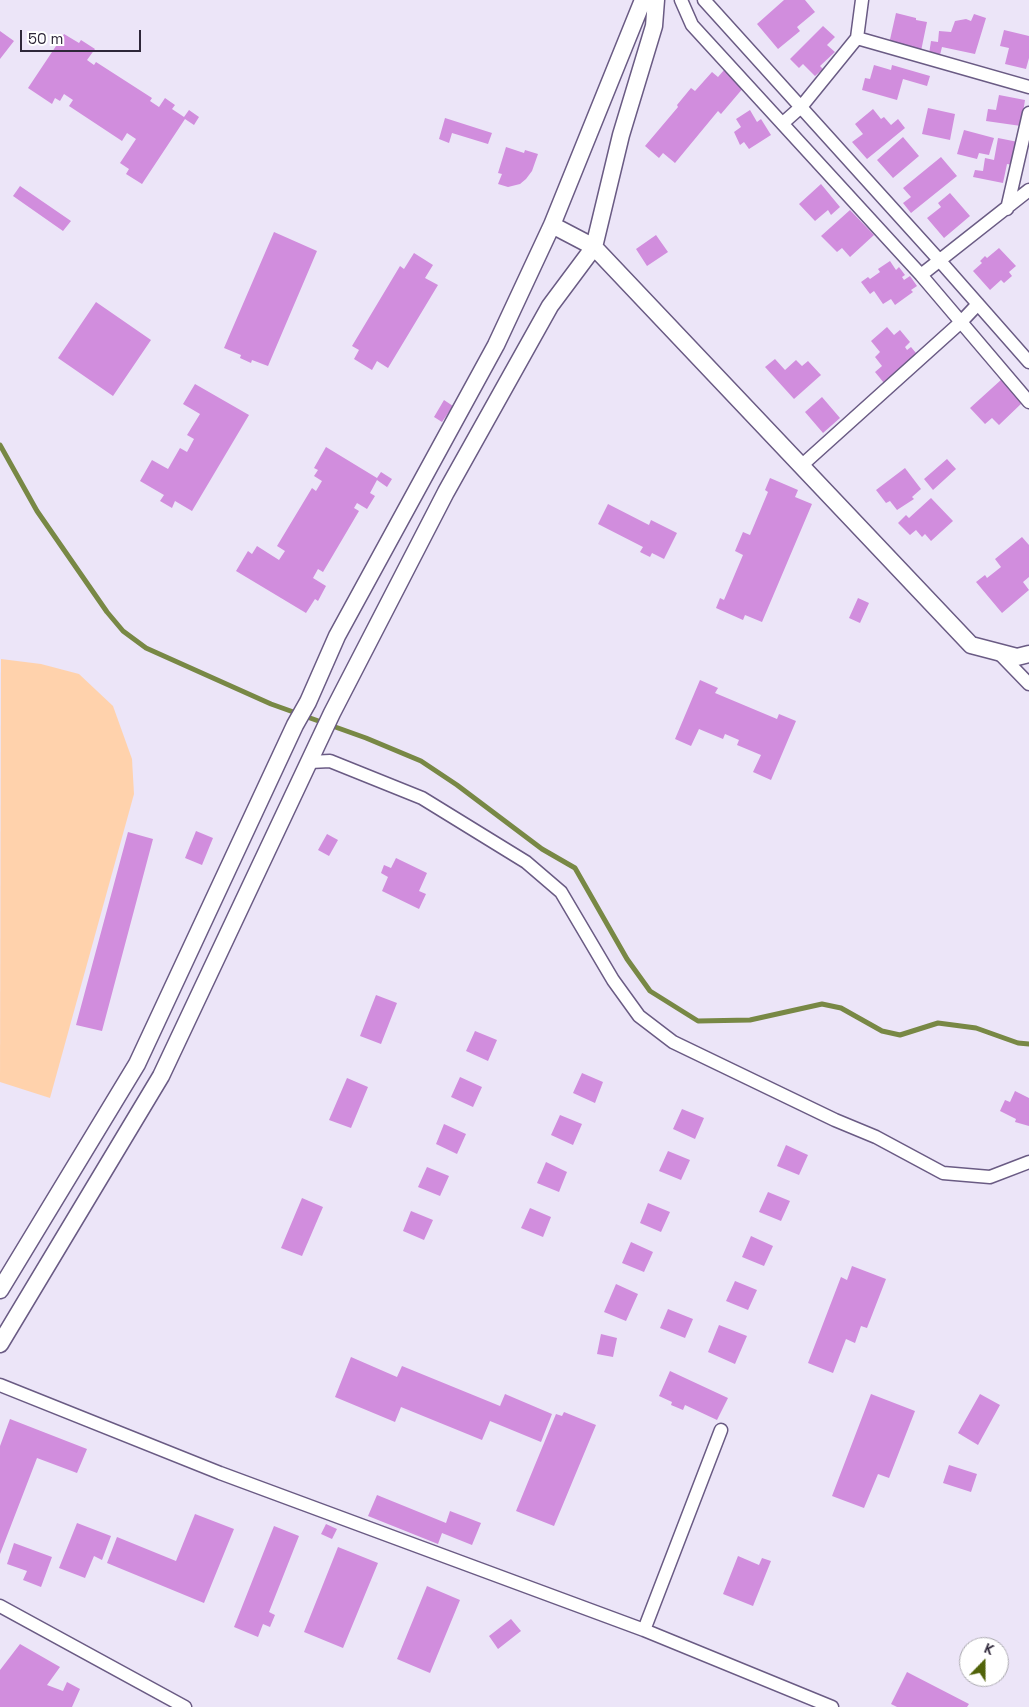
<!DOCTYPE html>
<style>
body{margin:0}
#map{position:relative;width:1029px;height:1707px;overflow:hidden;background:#ece5f8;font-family:"Space Grotesk",sans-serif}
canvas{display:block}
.north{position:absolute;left:959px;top:1637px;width:50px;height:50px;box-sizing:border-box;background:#fff;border:1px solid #aba9b0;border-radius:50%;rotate:22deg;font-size:14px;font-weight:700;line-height:20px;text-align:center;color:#2e2739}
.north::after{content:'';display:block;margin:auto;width:18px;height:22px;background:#51630a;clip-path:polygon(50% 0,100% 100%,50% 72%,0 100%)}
.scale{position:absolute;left:20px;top:30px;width:121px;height:22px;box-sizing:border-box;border:2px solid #2e2739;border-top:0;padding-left:6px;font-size:15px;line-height:18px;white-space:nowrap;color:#2e2739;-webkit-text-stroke:4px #fff;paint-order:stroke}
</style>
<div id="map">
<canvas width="1029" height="1707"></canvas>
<div class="north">K</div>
<div class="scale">50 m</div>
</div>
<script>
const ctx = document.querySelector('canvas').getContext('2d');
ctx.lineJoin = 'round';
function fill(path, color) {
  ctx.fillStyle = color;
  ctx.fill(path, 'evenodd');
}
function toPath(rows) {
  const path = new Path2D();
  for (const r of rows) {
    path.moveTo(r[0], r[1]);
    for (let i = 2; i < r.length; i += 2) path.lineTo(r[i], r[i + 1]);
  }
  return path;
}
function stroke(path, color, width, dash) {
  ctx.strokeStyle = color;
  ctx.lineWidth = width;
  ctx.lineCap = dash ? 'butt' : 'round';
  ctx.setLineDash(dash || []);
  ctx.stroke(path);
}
const green = toPath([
 [1,659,41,664,79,674,113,706,132,759,134,794,50,1098,0,1082]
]);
const stream = toPath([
 [0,445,37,511,107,612,123,631,146,648,271,704,366,738,421,761,457,785,542,849,575,868,627,959,650,991,698,1021,750,1020,822,1004,841,1008,882,1031,900,1035,938,1023,976,1028,1018,1043,1029,1044]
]);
const building = toPath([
 [784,0,805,0,815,12,797,27,800,31,778,49,757,24],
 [896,13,916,18,916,20,927,22,921,51,889,44],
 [974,14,986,18,975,54,942,47,940,55,929,54,931,41,938,42,939,31,951,32,955,21,966,19,971,21],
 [823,26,835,37,827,45,835,52,820,66,823,69,815,76,803,64,799,68,790,59],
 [1004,30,1029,36,1029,58,1026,69,1005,64,1009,48,1000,46],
 [0,31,14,41,0,59],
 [64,34,79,43,81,40,95,49,87,60,94,65,96,62,152,98,150,101,159,107,165,98,175,105,172,109,184,117,189,110,199,117,194,125,185,119,142,184,126,174,129,169,120,163,136,139,127,133,122,141,69,106,73,100,64,94,60,101,55,98,52,104,28,88],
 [874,65,891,70,892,65,930,76,927,86,903,79,897,100,862,90,865,78,870,79],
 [724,70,744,87,721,114,718,111,675,163,663,153,659,158,645,146,678,107,677,105,691,88,695,91,712,72,718,77],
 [999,95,1025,100,1021,126,986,121,988,109,996,110],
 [928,108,955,114,950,140,922,134],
 [873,109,881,119,884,117,891,125,898,119,905,128,867,159,852,142,863,134,855,124],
 [750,110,757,122,761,119,771,135,749,149,744,142,740,145,734,132,741,127,736,119],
 [445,118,492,133,488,144,452,133,449,143,439,139],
 [964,130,994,138,989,155,979,153,977,159,957,154],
 [903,137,919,156,893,178,877,160],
 [998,138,1018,142,1013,165,1007,164,1003,183,973,177,975,170,983,171,985,158,994,160],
 [506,147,524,153,525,150,538,154,532,171,526,179,520,184,508,187,498,184,502,174,498,173],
 [941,157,957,176,911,213,903,203,911,197,903,188],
 [821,184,840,207,831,215,828,210,815,221,799,204],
 [20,186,71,221,63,231,13,196],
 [950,193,970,216,944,238,927,218,941,207,938,203],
 [850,210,874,235,850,257,842,248,837,252,821,236],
 [274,232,317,251,268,366,252,360,251,363,240,358,241,355,224,348],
 [656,235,668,252,647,266,636,249],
 [999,248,1016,266,1009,272,1012,276,1004,283,1001,280,990,290,973,271,982,263,980,261,985,256,987,258],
 [414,253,433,265,425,278,438,285,388,368,377,361,372,370,354,359,359,350,352,346,400,266,404,269],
 [890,261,896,270,899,267,905,275,902,277,904,280,910,276,917,286,911,290,913,292,895,305,891,299,883,304,874,291,870,294,861,282,868,277,870,279,880,272,878,269],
 [96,302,151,340,113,396,58,358],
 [887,327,894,335,900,330,910,342,905,347,907,350,911,347,916,353,918,351,919,353,884,383,875,372,882,366,875,357,880,352,871,341],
 [775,359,785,370,796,360,802,366,808,361,821,375,794,399,765,367],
 [1002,379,1023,402,999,425,992,418,985,424,970,408],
 [195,384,249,415,192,511,175,501,172,508,160,501,164,495,140,481,152,460,168,469,180,448,187,452,194,439,187,435,200,414,183,404],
 [822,397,840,418,823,433,805,412],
 [444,400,453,406,442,422,434,417],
 [326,447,377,478,381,472,392,479,387,487,377,480,370,493,375,496,367,509,357,503,354,508,359,511,323,572,318,569,313,578,326,586,318,601,315,599,306,613,236,571,248,551,252,554,257,546,279,560,285,551,277,546,312,488,316,491,322,481,314,476,318,470,314,468],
 [947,459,956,469,933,490,924,479],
 [905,468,921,489,912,497,914,499,897,510,890,501,886,503,876,490],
 [770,478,798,490,795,497,812,504,762,622,745,615,743,620,716,608,720,598,724,600,743,555,735,551,743,532,750,535,768,492,765,490],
 [931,498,953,521,931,541,925,534,922,537,916,530,910,535,898,523,906,515,909,518],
 [608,504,649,525,651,520,677,533,664,559,652,553,650,557,640,552,643,547,598,524],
 [1022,537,1029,545,1029,577,1023,582,1029,590,1002,613,976,582,985,575,987,578,1001,567,995,559],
 [858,598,869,603,860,623,849,618],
 [700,680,718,688,715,693,777,719,779,714,796,721,771,780,753,772,761,755,737,745,739,740,725,734,723,739,699,729,691,746,675,739],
 [196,831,213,838,202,865,185,858],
 [128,832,153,839,102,1031,76,1025],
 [327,834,338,840,329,856,318,850],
 [396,858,427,873,419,891,426,894,419,909,382,891,388,877,381,873,384,865,391,868],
 [376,995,397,1003,381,1044,360,1036],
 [475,1031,497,1040,488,1061,466,1051],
 [582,1073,603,1082,595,1103,573,1093],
 [460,1077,482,1087,473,1107,451,1097],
 [347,1078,368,1087,351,1128,329,1120],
 [1015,1091,1029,1098,1029,1126,1015,1122,1016,1119,1000,1111,1005,1100,1010,1102],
 [682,1109,704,1118,695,1139,673,1129],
 [560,1115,582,1124,573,1145,551,1135],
 [444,1124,466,1134,457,1154,436,1144],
 [786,1145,808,1155,799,1175,777,1166],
 [668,1151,690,1160,681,1180,659,1171],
 [546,1162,567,1172,559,1192,537,1183],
 [427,1167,449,1176,440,1196,418,1187],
 [768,1192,790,1201,781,1221,759,1212],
 [302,1198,323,1207,302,1256,281,1248],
 [648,1203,670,1212,661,1232,640,1223],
 [530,1208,551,1217,543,1237,521,1228],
 [411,1211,433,1220,424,1240,403,1231],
 [751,1236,773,1246,764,1266,742,1257],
 [631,1242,653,1252,644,1272,622,1263],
 [852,1266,886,1279,867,1328,861,1326,855,1343,846,1339,833,1373,808,1363,841,1277,847,1280],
 [735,1281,757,1290,748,1310,726,1301],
 [616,1284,638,1294,626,1321,604,1312],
 [668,1309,693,1319,685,1338,660,1328],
 [719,1325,747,1336,735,1364,708,1352],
 [601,1334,617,1338,613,1357,597,1354],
 [351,1357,397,1377,402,1366,500,1406,505,1394,552,1414,541,1442,490,1421,482,1440,401,1407,395,1422,335,1397],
 [670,1371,728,1398,717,1420,685,1405,683,1410,671,1405,672,1402,659,1396],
 [871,1394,915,1411,889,1478,878,1474,864,1508,832,1496],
 [980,1394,1000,1405,978,1445,958,1433],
 [564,1412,596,1425,554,1526,516,1511,556,1414,562,1416],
 [10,1419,87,1449,77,1473,37,1458,0,1554,0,1446],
 [949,1465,977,1474,971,1492,943,1483],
 [377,1495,446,1523,450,1511,481,1523,472,1545,442,1533,438,1544,368,1516],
 [195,1514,234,1529,204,1603,107,1563,117,1537,176,1561],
 [77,1523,111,1536,102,1560,94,1556,85,1578,59,1568],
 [326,1524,337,1529,332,1539,321,1534],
 [274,1526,299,1536,269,1612,275,1615,270,1627,263,1624,258,1637,234,1627],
 [14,1543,52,1557,41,1587,23,1580,27,1571,7,1564],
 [338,1547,378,1563,343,1648,304,1632],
 [738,1556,759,1565,762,1558,771,1561,753,1606,723,1594],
 [427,1586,460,1600,430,1673,397,1659],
 [511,1619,521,1631,498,1649,489,1636],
 [20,1644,60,1667,47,1685,63,1691,67,1682,80,1689,72,1707,0,1707,0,1670],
 [907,1672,969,1704,967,1707,897,1707,891,1704]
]);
const minor = toPath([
 [681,0,692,25,921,275,1029,402],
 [704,0,940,261,1029,362],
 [857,38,1029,87],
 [783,123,801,107,857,38,862,0],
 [1007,209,1029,113],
 [921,275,1029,190],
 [801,466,961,322,978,304],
 [998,652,1029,684],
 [310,762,330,761,422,798,526,862,561,892,613,980,639,1016,673,1042,835,1120,876,1137,943,1173,990,1177,1029,1162],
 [0,1385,220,1473,644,1630,832,1707],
 [0,1606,185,1707],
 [644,1630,721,1430]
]);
const tertiary = toPath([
 [552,225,594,247,971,645,1017,657,1029,654],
 [0,1290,137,1064,295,725,308,702,337,636,496,345,552,225,643,0],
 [0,1344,161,1076,332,713,446,492,550,306,594,247,621,135,654,26,656,0]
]);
fill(green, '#ffd2ac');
stroke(stream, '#788845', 5);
fill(building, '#d18ddd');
stroke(minor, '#6a5b84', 15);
stroke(tertiary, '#6a5b84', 19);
stroke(minor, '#fff', 12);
stroke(tertiary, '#fff', 16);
</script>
